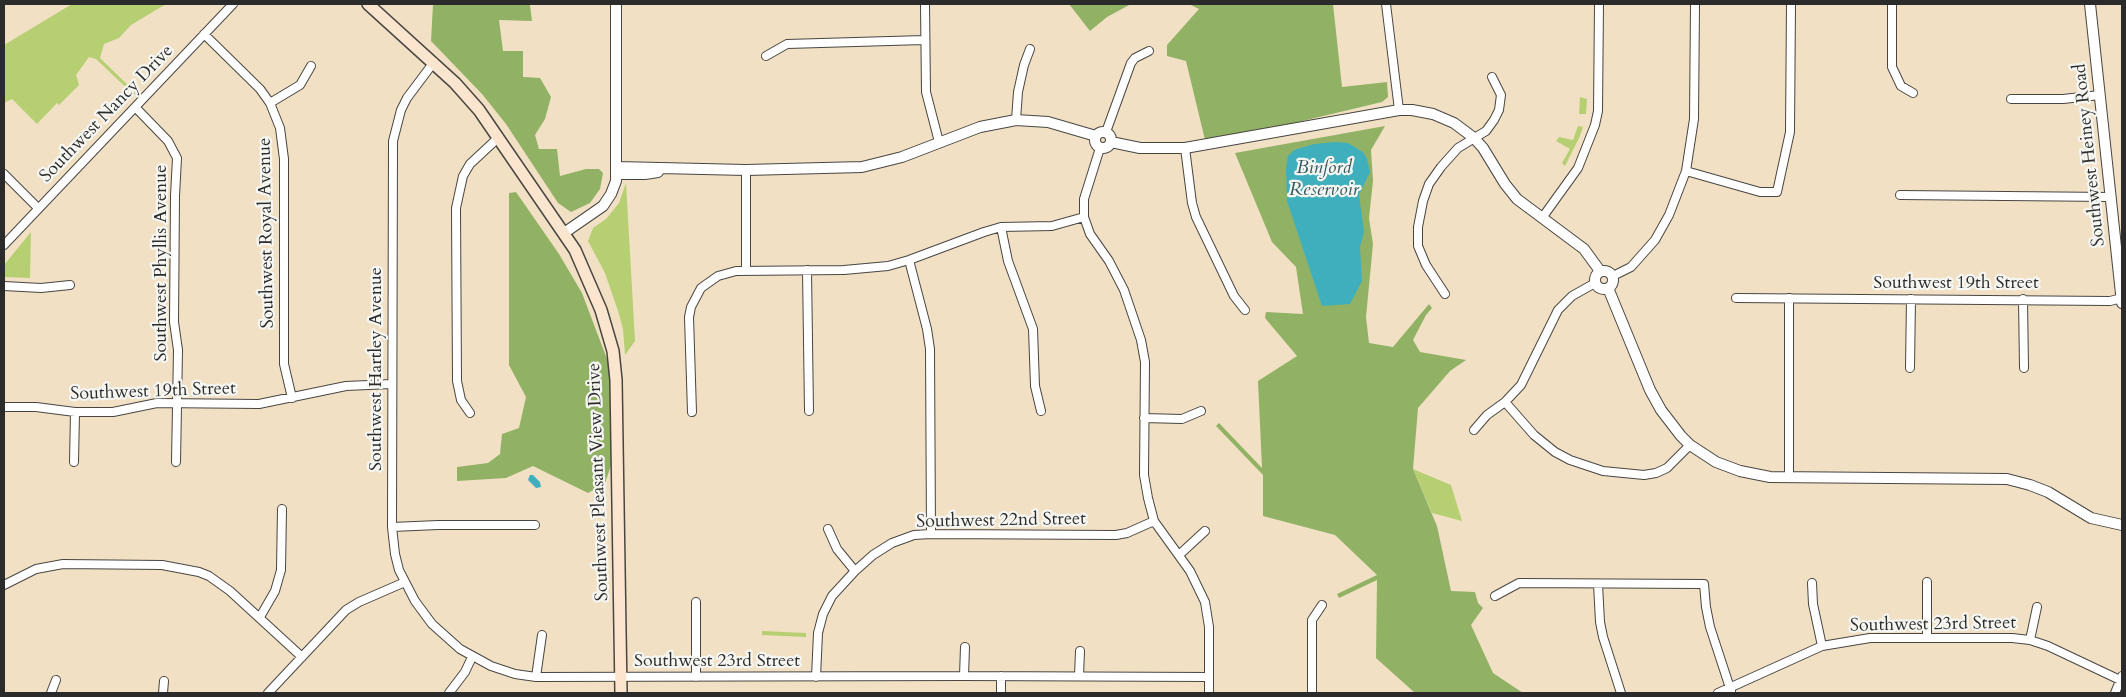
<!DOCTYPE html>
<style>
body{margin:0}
#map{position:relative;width:2126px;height:697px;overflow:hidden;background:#f1e0c4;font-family:Cardo,serif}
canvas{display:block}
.frame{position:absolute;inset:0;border:5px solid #2b2b2b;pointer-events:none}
</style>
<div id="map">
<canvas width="2126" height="697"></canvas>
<div class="frame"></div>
</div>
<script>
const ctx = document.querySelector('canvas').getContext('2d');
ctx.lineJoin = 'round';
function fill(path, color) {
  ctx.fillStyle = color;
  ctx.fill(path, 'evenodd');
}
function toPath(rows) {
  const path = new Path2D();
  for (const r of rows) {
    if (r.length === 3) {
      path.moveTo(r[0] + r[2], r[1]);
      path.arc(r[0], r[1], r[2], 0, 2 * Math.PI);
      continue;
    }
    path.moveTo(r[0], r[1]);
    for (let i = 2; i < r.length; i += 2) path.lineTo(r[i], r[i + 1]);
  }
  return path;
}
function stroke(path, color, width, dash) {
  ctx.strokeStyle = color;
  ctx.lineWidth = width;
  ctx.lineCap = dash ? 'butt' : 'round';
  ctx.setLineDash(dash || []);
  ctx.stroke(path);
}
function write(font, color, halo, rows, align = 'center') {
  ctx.font = font + ' Cardo,serif';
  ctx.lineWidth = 4.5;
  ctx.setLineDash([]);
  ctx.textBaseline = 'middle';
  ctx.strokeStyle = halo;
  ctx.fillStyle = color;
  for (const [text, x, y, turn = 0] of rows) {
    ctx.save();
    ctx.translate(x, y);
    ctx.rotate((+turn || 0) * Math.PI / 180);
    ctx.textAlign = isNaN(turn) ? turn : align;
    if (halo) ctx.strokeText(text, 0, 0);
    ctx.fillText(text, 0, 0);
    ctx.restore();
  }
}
const green = toPath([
 [72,4,166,4,131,25,119,38,104,44,100,58,136,93,134,95,96,59,89,57,76,75,79,85,59,105,57,103,37,124,12,99,4,103,4,45],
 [1580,97,1587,99,1586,114,1579,114],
 [1578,126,1583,127,1580,136,1565,166,1562,163,1570,149,1556,141,1559,137,1573,140],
 [626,183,635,341,625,355,623,329,618,311,605,273,588,241,593,228,606,219,619,203],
 [31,232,30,278,4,277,4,265],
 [1413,469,1451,485,1462,521,1432,513],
 [762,631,806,633,806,637,762,635]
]);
const forest = toPath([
 [433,4,530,5,532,21,499,20,503,51,523,51,523,77,540,78,551,97,545,119,535,135,539,149,557,149,560,176,586,169,599,169,603,173,600,189,590,203,571,212,558,203,506,124,482,94,431,41],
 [1069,4,1131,4,1107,17,1090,31],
 [1189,4,1333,4,1342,87,1387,82,1388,97,1382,102,1206,144,1186,61,1167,56,1167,45,1199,9],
 [1385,126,1371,150,1373,181,1369,218,1373,244,1366,317,1369,343,1393,347,1429,304,1432,308,1426,315,1413,340,1420,352,1466,360,1450,371,1418,408,1413,469,1437,526,1451,591,1475,592,1478,603,1483,608,1471,625,1493,673,1523,693,1415,693,1376,658,1377,580,1339,598,1337,594,1377,575,1335,535,1263,516,1263,475,1216,426,1219,423,1262,468,1258,381,1297,356,1265,318,1266,312,1303,314,1296,267,1272,242,1235,153],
 [516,192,559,254,582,293,610,367,614,457,605,483,588,493,533,466,506,478,457,481,457,467,488,463,500,454,502,434,519,428,526,397,509,365,509,193]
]);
const water = toPath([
 [1335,142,1348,143,1363,152,1367,159,1370,172,1359,195,1364,232,1360,247,1362,281,1350,304,1322,306,1287,201,1286,168,1288,156,1294,150,1314,144],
 [530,475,533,475,540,482,541,487,536,488,528,480]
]);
const minor = toPath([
 [925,4,926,92,939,142],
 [1386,4,1399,110],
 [1892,4,1892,67,1901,86,1913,93],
 [204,34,260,89,270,103,280,128,284,159,284,364,292,398],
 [766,56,787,44,924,40],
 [434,62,407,98,401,110,393,141,392,527,395,554,399,570,415,601,432,624,460,649,491,666,515,674,536,677,964,676,1209,677],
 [2011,99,2063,99,2100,95],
 [270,103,300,85,311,66],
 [135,107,168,141,177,158,175,196,174,322,178,350,176,462],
 [1016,120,1018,92,1024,65,1030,49],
 [1106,132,1131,63,1135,58,1149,51],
 [1100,148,1084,199,1084,217,1090,234,1109,261,1124,290,1141,340,1145,362,1144,475,1148,498,1154,521,1190,571,1205,602,1209,627,1209,693],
 [1185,148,1192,203,1196,217,1234,296,1245,310],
 [746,170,746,271],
 [1686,171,1760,192,1777,192,1790,132,1791,4],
 [4,174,38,208],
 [1900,195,2111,197],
 [1542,218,1578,168,1595,125,1598,111,1599,4],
 [1001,227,1008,261,1033,329,1035,386,1041,411],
 [4,245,233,4],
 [909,260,927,329,930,349,931,534],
 [807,270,809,411],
 [1613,276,1631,267,1655,240,1669,215,1686,171,1694,119,1695,4],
 [4,286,41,288,70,285],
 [1445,294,1426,265,1418,246,1418,227,1423,201,1429,184,1441,167,1458,148,1486,131,1494,120,1499,110,1501,95,1492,77],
 [1736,298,2110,301,2122,298],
 [2023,299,2024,368],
 [1910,368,1911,299],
 [1505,402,1534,435,1555,452,1570,460,1603,471,1644,475,1656,473,1667,468,1690,445],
 [4,407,36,407,75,412,113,412,157,403,259,404,346,386,391,384],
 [692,412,689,317,691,307,701,288,718,276,736,271,844,270,888,266,909,260,984,232,1001,227,1052,226,1084,217],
 [470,413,461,400,457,381,456,208,463,176,470,164,499,137],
 [1144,418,1182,419,1201,411],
 [1474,430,1487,415,1505,402,1521,385,1558,310,1572,296,1595,283],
 [74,462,75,412],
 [1789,477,1789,298],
 [392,527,438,525,535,525],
 [828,529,837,549,855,571],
 [1179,555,1205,531],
 [1812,583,1813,604,1822,646],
 [1598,584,1600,622,1603,637,1621,693],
 [4,585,36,569,63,564,162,565,199,572,209,576,230,591,302,657],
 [1495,596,1519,583,1704,584,1706,607,1710,627,1731,691],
 [696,602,696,677],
 [260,617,275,591,281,570,282,509],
 [1927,638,1927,582],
 [2030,640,2037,607],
 [964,676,965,647],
 [1001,676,1001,693],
 [1079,676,1080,651],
 [536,677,542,635],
 [816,677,818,633,823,614,832,596,855,571,873,555,892,543,914,535,931,534,1116,535,1127,533,1154,521],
 [51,693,56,680],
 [163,693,164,681],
 [268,693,346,610,359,602,405,582],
 [449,693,465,672,472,657],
 [1312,693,1312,620,1322,605],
 [1718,693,1822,646,1870,638,2012,638,2030,640,2048,646,2120,680],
 [2115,693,2122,676]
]);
const tertiary = toPath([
 [2090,4,2122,303],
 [1103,140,8],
 [1111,142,1140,148,1185,148,1399,110,1412,110,1433,114,1454,123,1474,138,1483,148,1505,184,1517,199,1584,249,1600,271],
 [617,167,746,170,862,167,902,157,980,127,1016,120,1048,122,1096,136],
 [617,174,645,174,658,172],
 [564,233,603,206,611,194,616,181,616,4],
 [1604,280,9],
 [1608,288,1650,390,1661,410,1681,436,1690,445,1716,462,1740,471,1770,477,2007,479,2030,485,2048,492,2091,518,2122,525]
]);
const secondary = toPath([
 [368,4,455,83,479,110,575,250,601,310,613,351,616,380,621,693]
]);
const streetNames = [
 ["Southwest Nancy Drive",107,114,-46],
 ["Southwest Heiney Road",2090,155,-96],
 ["Southwest Royal Avenue",267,233,-91],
 ["Southwest Phyllis Avenue",162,263,-90],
 ["Southwest 19th Street",1956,284],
 ["Southwest Hartley Avenue",377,369,-90],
 ["Southwest 19th Street",153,392,-2],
 ["Southwest Pleasant View Drive",599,482,-92],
 ["Southwest 22nd Street",1001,521,-1],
 ["Southwest 23rd Street",1933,625,-1],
 ["Southwest 23rd Street",717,662]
];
const waterNames = [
 ["Binford",1324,169],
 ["Reservoir",1324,191]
];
fill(green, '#b7cf73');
fill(forest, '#91b265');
fill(water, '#40afbd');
stroke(minor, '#494642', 10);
stroke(tertiary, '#494642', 12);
stroke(secondary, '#494642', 14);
stroke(minor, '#fff', 8);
stroke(tertiary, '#fff', 10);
stroke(secondary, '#fbe5cf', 11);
write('18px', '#2b2b2b', '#f6f6f2', streetNames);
write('italic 19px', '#32595e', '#f6f6f2', waterNames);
</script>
